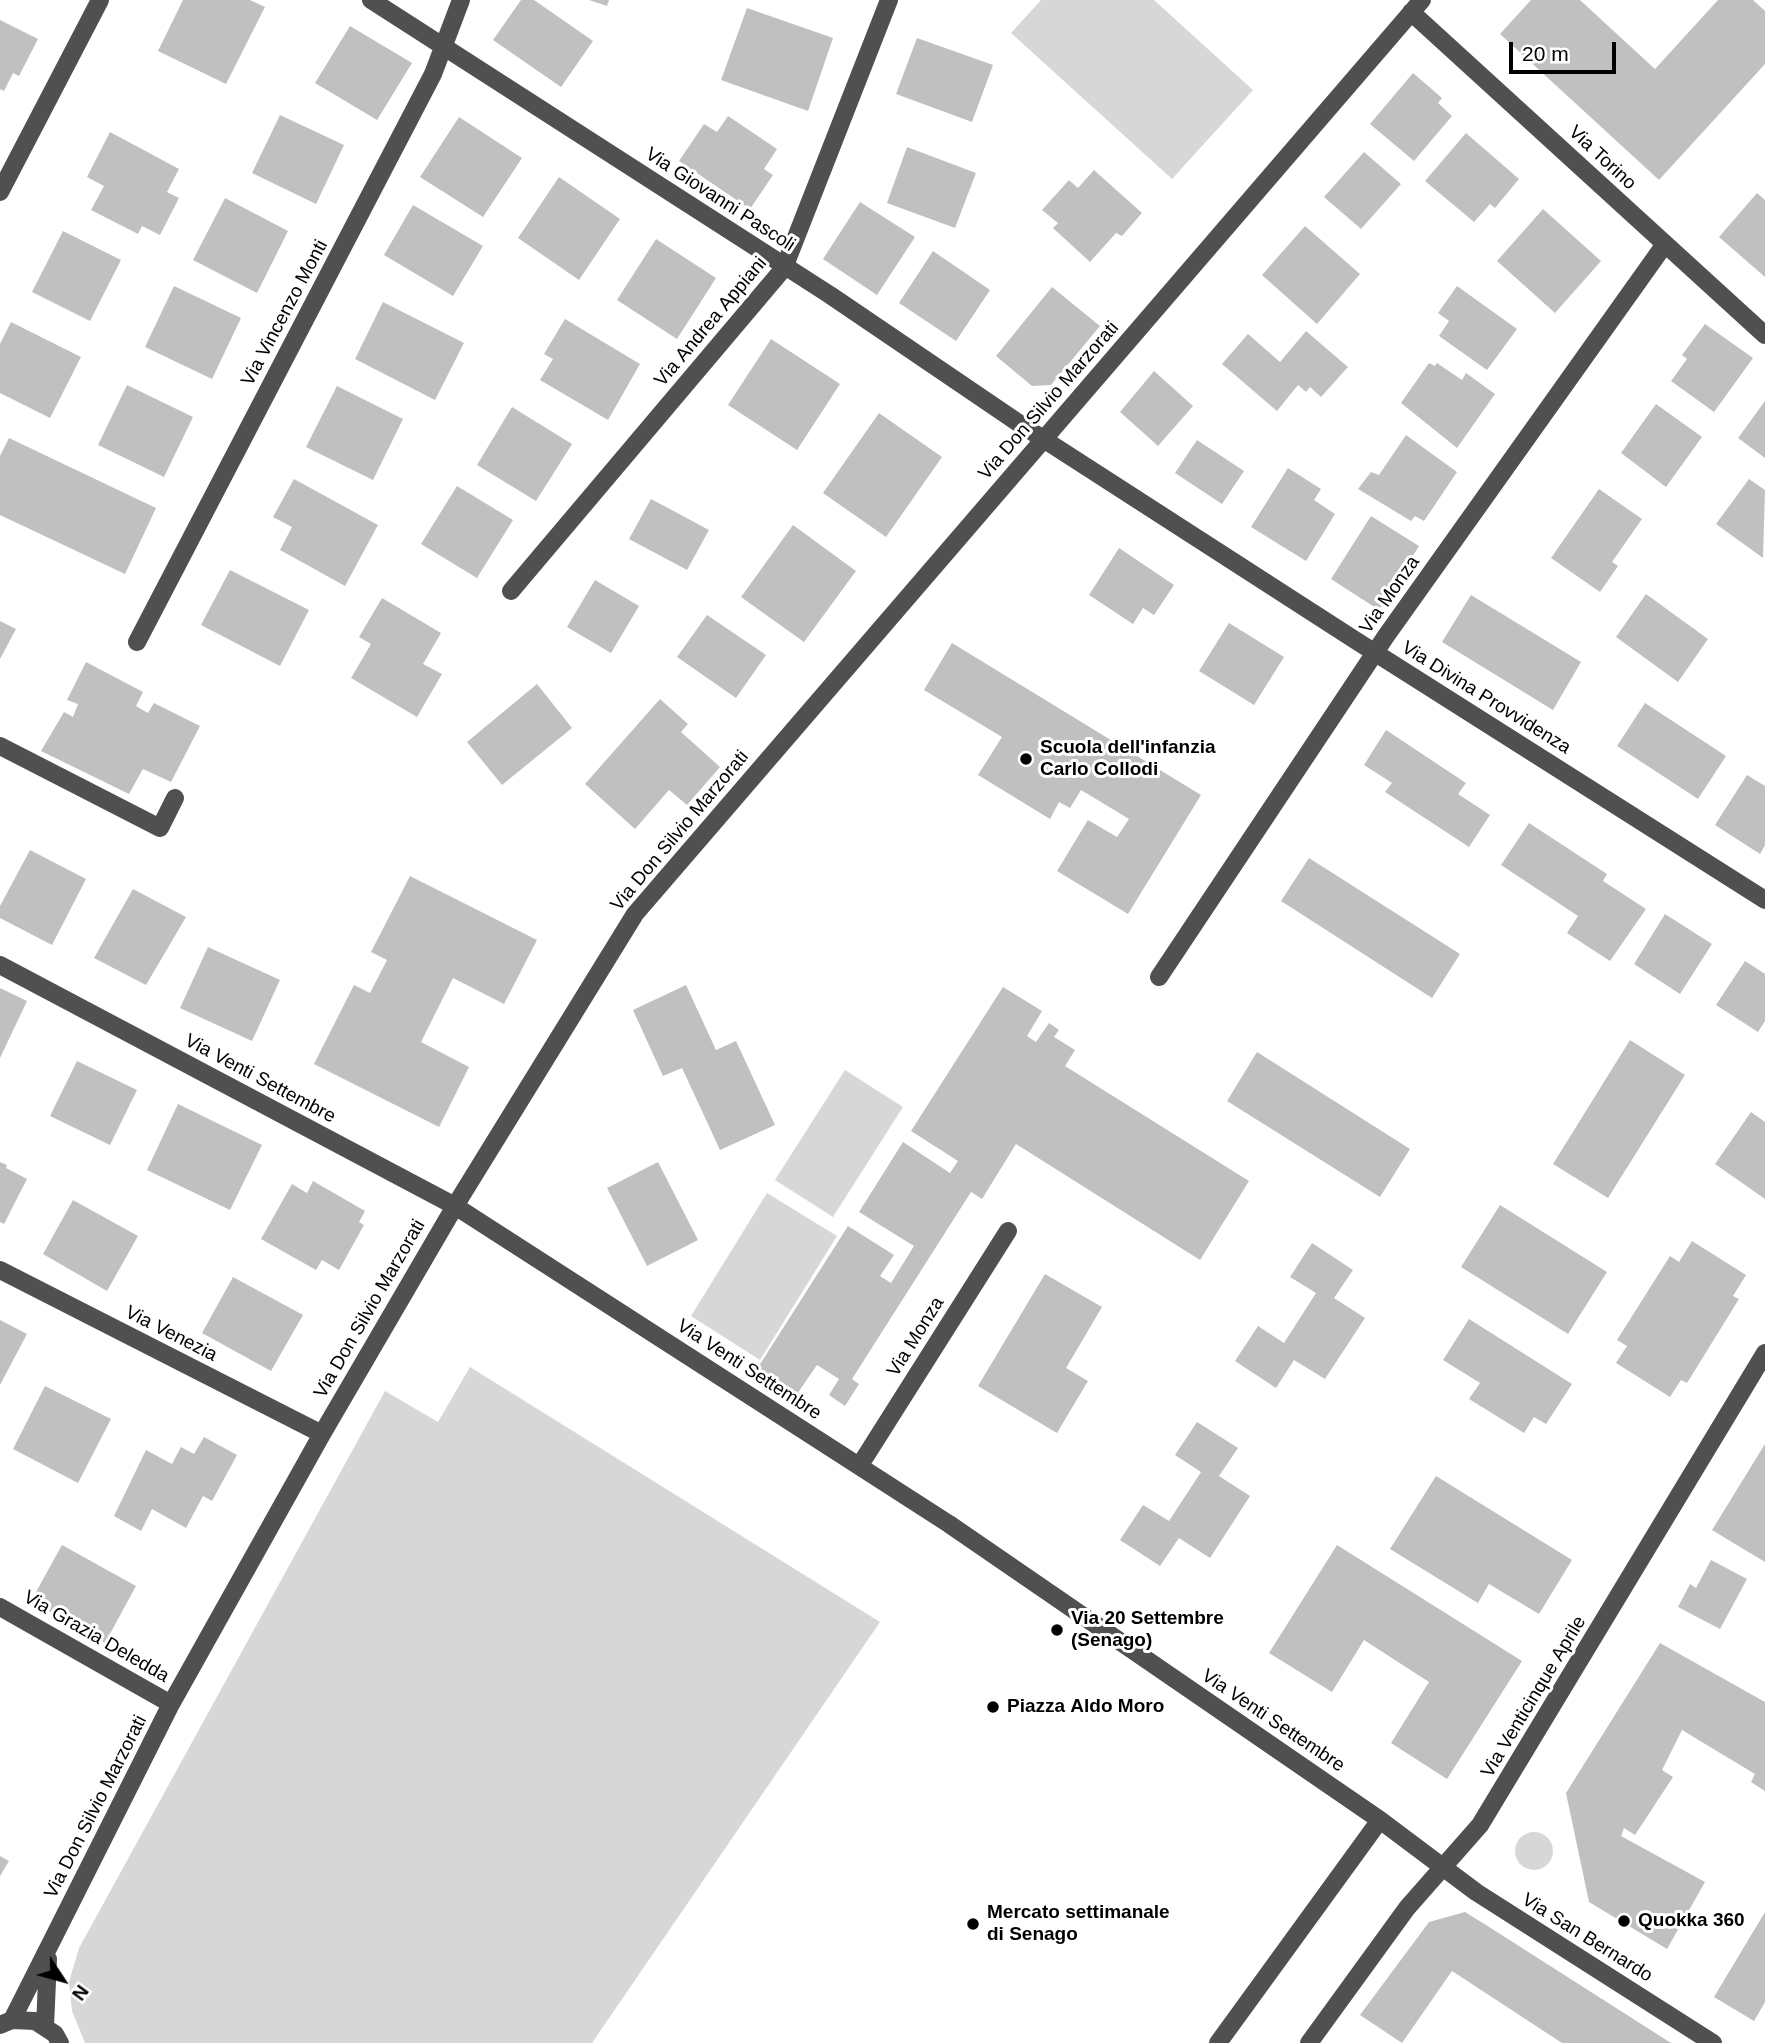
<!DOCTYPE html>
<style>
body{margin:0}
#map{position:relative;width:1765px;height:2043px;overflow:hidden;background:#fff;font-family:Helvetica,sans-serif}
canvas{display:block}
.north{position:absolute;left:28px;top:1945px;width:70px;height:70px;-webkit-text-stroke:5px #fff;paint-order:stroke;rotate:126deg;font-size:19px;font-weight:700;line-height:28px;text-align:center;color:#000}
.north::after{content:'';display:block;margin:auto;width:24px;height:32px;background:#000;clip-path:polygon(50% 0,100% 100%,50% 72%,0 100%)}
.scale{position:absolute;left:1509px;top:42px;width:107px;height:32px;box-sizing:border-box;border:4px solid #000;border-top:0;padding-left:9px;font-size:21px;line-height:24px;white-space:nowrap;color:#000;-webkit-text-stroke:5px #fff;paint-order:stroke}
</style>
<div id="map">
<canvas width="1765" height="2043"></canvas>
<div class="north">N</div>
<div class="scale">20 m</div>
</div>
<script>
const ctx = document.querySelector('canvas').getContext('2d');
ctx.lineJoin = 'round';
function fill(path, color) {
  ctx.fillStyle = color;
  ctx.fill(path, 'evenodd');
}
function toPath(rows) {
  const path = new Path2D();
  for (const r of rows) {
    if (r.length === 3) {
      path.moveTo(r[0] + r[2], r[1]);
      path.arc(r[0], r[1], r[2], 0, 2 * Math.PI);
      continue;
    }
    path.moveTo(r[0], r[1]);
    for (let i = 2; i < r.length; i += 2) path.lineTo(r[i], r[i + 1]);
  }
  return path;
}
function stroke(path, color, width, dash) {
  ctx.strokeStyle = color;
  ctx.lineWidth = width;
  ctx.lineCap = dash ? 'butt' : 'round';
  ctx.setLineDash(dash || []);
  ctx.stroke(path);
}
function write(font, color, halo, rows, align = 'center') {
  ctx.font = font + ' Helvetica,sans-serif';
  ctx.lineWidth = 6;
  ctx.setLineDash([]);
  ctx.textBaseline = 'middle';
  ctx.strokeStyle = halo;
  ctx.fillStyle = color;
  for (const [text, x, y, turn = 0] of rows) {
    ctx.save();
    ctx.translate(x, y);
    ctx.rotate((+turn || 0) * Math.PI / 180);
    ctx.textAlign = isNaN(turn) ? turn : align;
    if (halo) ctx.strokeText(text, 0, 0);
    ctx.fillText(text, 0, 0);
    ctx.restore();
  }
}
const green = toPath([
 [1041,0,1154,0,1253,90,1172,179,1011,33],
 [845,1070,903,1107,833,1217,775,1180],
 [767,1193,837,1236,760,1360,691,1316],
 [470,1367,880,1622,592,2043,85,2043,72,2011,69,1982,79,1948,385,1391,438,1422],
 [1534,1851,19]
]);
const building = toPath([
 [183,0,250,0,265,7,226,84,158,51],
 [521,0,534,0,593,41,561,87,493,40],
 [589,0,609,0,607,6],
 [1531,0,1580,0,1655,69,1718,0,1753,0,1765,11,1765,64,1659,180,1500,34],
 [747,8,833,38,808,111,721,80],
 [0,20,38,39,19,76,13,73,4,91,0,89],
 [350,26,412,63,377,120,315,83],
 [917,38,993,65,972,122,896,94],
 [1413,73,1442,98,1438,103,1452,116,1414,161,1370,124],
 [280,115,344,145,316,204,252,173],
 [728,116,777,149,764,169,773,175,750,209,679,161,704,124,717,132],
 [459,117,522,158,483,217,420,177],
 [110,132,179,169,167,192,179,198,160,235,142,226,138,234,91,210,104,186,87,177],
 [1466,133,1519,179,1495,208,1490,204,1474,222,1425,181],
 [907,147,976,173,955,228,887,203],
 [1364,152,1401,184,1361,229,1324,197],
 [1094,170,1142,213,1122,236,1116,233,1090,262,1053,228,1058,223,1042,210,1069,180,1078,188],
 [559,177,620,219,579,280,518,238],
 [1757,193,1765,200,1765,277,1719,237],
 [225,198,288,231,257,293,193,260],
 [860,202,915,237,877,295,823,259],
 [413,205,483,246,453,296,384,255],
 [1543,209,1601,261,1555,313,1497,261],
 [1305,226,1360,274,1317,324,1262,275],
 [63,231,121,260,90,321,32,292],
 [656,239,716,278,677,339,617,300],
 [933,251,990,290,956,341,899,303],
 [174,286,241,318,212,379,145,347],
 [1457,286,1517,329,1487,370,1439,336,1449,321,1438,313],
 [1052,287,1100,326,1051,385,1032,386,996,356],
 [383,302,464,343,435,400,355,359],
 [565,319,640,364,608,420,540,380,553,359,544,354],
 [11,322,81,357,50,418,0,393,0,344],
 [1705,324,1753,358,1714,412,1671,381,1687,359,1682,355],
 [1306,331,1348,367,1321,397,1310,387,1306,392,1298,385,1277,411,1222,364,1248,334,1280,362],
 [771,339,840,384,797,450,728,405],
 [1429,363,1435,366,1437,363,1462,380,1466,373,1495,394,1457,448,1401,403],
 [1154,371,1193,406,1158,446,1120,412],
 [127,385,193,417,164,477,98,445],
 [337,386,403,419,373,480,306,447],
 [1765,401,1765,458,1738,438],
 [1656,404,1702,437,1666,487,1621,453],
 [512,407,572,444,536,501,477,465],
 [879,413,942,457,886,537,823,493],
 [1406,435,1457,472,1424,521,1415,516,1411,521,1358,489,1371,472,1379,475],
 [9,438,156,508,125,574,0,515,0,456],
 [1197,440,1244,471,1222,504,1175,473],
 [1288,468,1321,489,1314,500,1335,514,1306,561,1251,527],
 [294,479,378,525,345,586,280,550,292,527,273,517],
 [1749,479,1765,490,1763,558,1716,524],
 [457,486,513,520,477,578,421,544],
 [1599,489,1642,519,1612,562,1618,566,1600,592,1551,558],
 [651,499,709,530,687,570,629,539],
 [1371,516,1419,546,1379,610,1331,579],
 [793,525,856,571,804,642,741,597],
 [1119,548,1174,585,1154,615,1143,608,1133,624,1089,595],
 [230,570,309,610,280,666,201,625],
 [595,580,639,606,611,653,567,627],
 [1646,594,1708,639,1678,682,1616,637],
 [1471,595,1581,662,1553,710,1442,642],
 [382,598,441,633,423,664,442,674,417,717,351,678,371,644,359,637],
 [707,615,766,655,736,698,677,657],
 [0,621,16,629,0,659],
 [1229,623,1284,657,1254,705,1199,671],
 [952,643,1201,795,1128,914,1057,871,1088,820,1117,837,1129,819,1081,790,1070,808,1059,802,1050,819,978,775,1002,737,924,690],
 [86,662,143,692,136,706,148,713,154,703,200,726,171,782,143,769,129,794,41,751,64,712,73,717,78,704,67,700],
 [537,684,572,728,502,785,467,742],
 [660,699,688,724,681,732,720,767,687,805,669,790,635,829,585,784],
 [1645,703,1726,756,1698,799,1617,746],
 [1386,730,1466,783,1458,794,1490,815,1469,847,1385,792,1392,783,1364,765],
 [1747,775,1765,786,1765,845,1760,854,1715,825],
 [1529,823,1607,874,1603,881,1646,909,1610,961,1567,933,1578,916,1501,865],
 [30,850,86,879,52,945,0,918,0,906],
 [1309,858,1460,954,1432,998,1281,901],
 [410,876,537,940,504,1004,453,978,421,1042,469,1067,439,1127,314,1064,354,985,370,993,387,960,371,952],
 [133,889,186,917,146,985,94,958],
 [1665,914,1712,944,1680,994,1634,964],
 [208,947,280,980,252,1041,180,1008],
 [1745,961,1765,974,1765,1021,1758,1032,1716,1005],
 [686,985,716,1050,736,1041,775,1125,720,1150,682,1068,663,1076,633,1010],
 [1003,987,1042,1011,1027,1036,1036,1042,1049,1023,1059,1030,1054,1037,1075,1050,1065,1066,1249,1181,1200,1260,1016,1144,982,1199,971,1192,852,1379,859,1384,845,1406,829,1395,839,1379,817,1365,797,1394,757,1369,848,1226,894,1255,880,1276,891,1283,914,1246,859,1212,903,1142,950,1173,958,1161,911,1131],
 [0,988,27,1001,0,1058],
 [1630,1040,1685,1075,1608,1198,1553,1164],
 [1257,1052,1410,1149,1380,1197,1227,1101],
 [77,1061,137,1090,110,1145,50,1116],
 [178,1104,262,1145,230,1210,147,1170],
 [1751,1112,1765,1122,1765,1199,1715,1164],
 [0,1162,7,1165,6,1168,27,1179,4,1224,0,1222],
 [658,1162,698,1240,647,1266,607,1188],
 [313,1181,365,1211,359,1222,364,1225,339,1270,322,1260,316,1270,261,1239,292,1184,307,1193],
 [73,1200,138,1236,107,1291,43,1254],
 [1500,1205,1607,1272,1568,1334,1461,1267],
 [1692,1241,1746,1275,1733,1296,1739,1299,1687,1383,1681,1380,1670,1397,1616,1363,1627,1346,1617,1340,1670,1256,1679,1262],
 [1312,1243,1353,1270,1334,1298,1365,1318,1325,1379,1294,1360,1276,1388,1235,1361,1258,1326,1284,1343,1316,1293,1290,1277],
 [1045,1274,1102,1307,1066,1368,1088,1381,1057,1433,978,1386],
 [233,1277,303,1315,271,1371,202,1333],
 [1469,1319,1572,1384,1546,1424,1534,1417,1524,1433,1469,1399,1480,1383,1443,1360],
 [0,1320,27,1334,0,1385],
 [45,1386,111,1419,78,1483,13,1449],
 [1197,1422,1238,1448,1219,1476,1250,1496,1210,1558,1179,1538,1160,1566,1120,1540,1143,1505,1169,1521,1201,1472,1175,1455],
 [204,1437,237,1455,212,1501,203,1496,186,1528,152,1509,141,1531,114,1516,146,1450,172,1464,181,1447,194,1454],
 [1765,1444,1765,1562,1712,1530],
 [1436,1476,1572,1560,1539,1614,1489,1584,1478,1603,1390,1549],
 [62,1545,136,1586,105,1643,31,1601],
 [1337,1545,1522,1661,1447,1779,1391,1743,1429,1682,1364,1640,1332,1692,1269,1653],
 [1711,1560,1747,1579,1720,1629,1678,1607,1690,1584,1696,1588],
 [1660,1643,1765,1702,1765,1791,1751,1782,1755,1774,1682,1730,1662,1770,1673,1777,1635,1835,1624,1828,1621,1836,1705,1882,1667,1949,1589,1902,1566,1793],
 [0,1856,9,1861,0,1876],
 [1465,1912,1486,1925,1671,2043,1562,2043,1452,1971,1402,2043,1360,2015,1429,1922],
 [1765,1912,1765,2002,1754,2021,1714,1997]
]);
const minor = toPath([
 [371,0,830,295,1020,424,1355,640,1765,900],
 [1411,12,1765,335],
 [0,192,100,0],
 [511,591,784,268,889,0],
 [137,642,433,74,461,0],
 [0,746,160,828,175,798],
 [0,965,455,1206,949,1524,1380,1820,1476,1892,1713,2043],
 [1159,977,1386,636,1665,244],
 [0,1270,322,1434],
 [860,1465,1008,1231],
 [0,1607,171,1704],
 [12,2020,171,1704,322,1434,455,1206,635,914,1422,0],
 [0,2025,12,2020,35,2021,55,2034,60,2043],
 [45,2026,48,1959],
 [1218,2043,1380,1820],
 [1309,2043,1407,1908,1480,1825,1765,1353]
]);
const markers = [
 [1026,759,7,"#000"],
 [1057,1630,7,"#000"],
 [993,1707,7,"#000"],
 [1624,1921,7,"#000"],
 [973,1924,7,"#000"]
];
const streetNames = [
 ["Via Torino",1602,158,43],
 ["Via Giovanni Pascoli",720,200,33],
 ["Via Vincenzo Monti",285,313,-62],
 ["Via Andrea Appiani",711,322,-50],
 ["Via Don Silvio Marzorati",1049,401,-49],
 ["Via Monza",1390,595,-55],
 ["Via Divina Provvidenza",1486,698,32],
 ["Via Don Silvio Marzorati",680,831,-50],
 ["Via Venti Settembre",260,1079,28],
 ["Via Don Silvio Marzorati",370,1309,-60],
 ["Via Venezia",171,1334,27],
 ["Via Monza",916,1337,-58],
 ["Via Venti Settembre",749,1370,33],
 ["Via Grazia Deledda",96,1637,30],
 ["Via Venticinque Aprile",1534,1697,-59],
 ["Via Venti Settembre",1273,1721,34],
 ["Via Don Silvio Marzorati",96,1807,-63],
 ["Via San Bernardo",1587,1938,32]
];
const poiNames = [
 ["Scuola dell'infanzia",1040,748],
 ["Carlo Collodi",1040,770],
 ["Via 20 Settembre",1071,1619],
 ["(Senago)",1071,1641],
 ["Piazza Aldo Moro",1007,1707],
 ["Mercato settimanale",987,1913],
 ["di Senago",987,1935],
 ["Quokka 360",1638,1921]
];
fill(green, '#d7d7d7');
fill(building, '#c0c0c0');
stroke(minor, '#505050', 18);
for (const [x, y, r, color] of markers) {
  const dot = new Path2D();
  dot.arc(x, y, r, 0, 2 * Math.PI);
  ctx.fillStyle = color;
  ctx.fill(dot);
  stroke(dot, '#fff', 2.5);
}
write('19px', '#000', '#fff', streetNames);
write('bold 19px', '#000', '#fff', poiNames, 'left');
</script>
